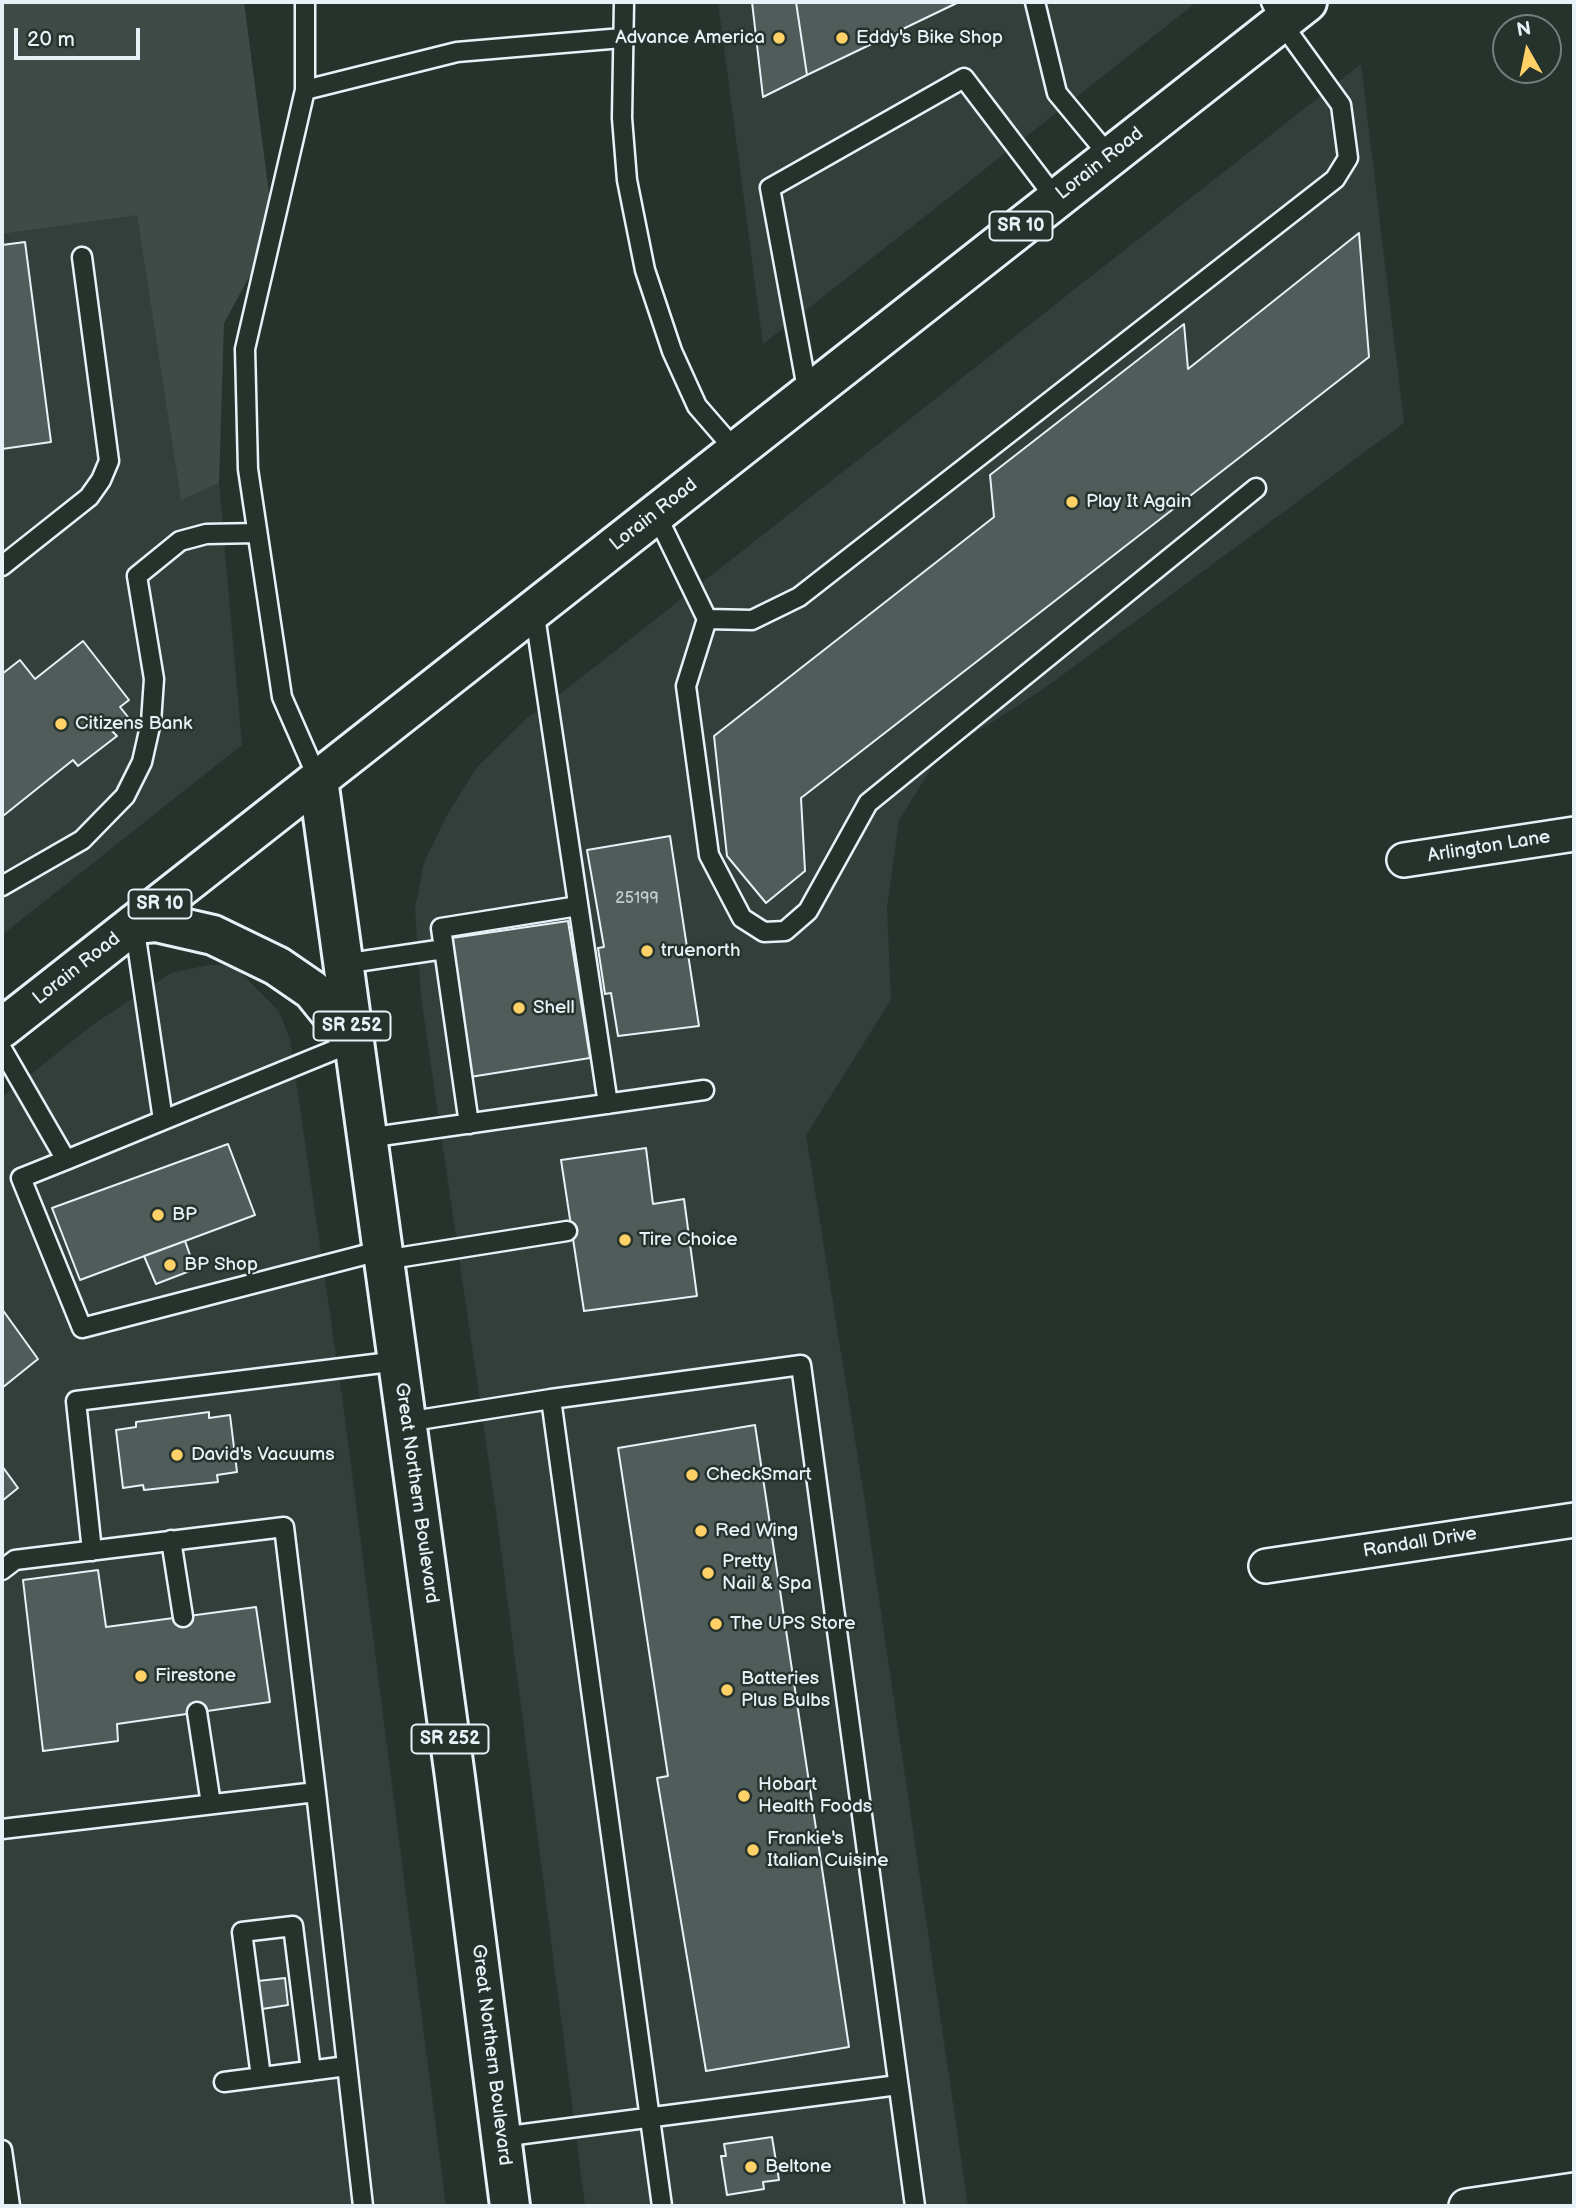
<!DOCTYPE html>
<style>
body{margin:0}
#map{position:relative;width:1576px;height:2208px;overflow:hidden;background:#26332d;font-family:"Balsamiq Sans",sans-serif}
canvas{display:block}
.frame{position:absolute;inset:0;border:4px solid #e8f1f8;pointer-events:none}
.north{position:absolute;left:1492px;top:14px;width:70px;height:70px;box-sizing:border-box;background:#26332d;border:2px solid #747f7e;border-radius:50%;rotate:351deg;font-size:19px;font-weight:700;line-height:28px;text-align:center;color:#e8f1f8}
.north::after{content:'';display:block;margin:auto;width:24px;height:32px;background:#ffd166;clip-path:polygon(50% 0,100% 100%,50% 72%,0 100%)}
.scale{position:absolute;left:14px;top:28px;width:126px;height:32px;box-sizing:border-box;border:4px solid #e8f1f8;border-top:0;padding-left:9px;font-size:21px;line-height:24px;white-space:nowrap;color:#e8f1f8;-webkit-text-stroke:5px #26332d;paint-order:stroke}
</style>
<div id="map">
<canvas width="1576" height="2208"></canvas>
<div class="frame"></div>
<div class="north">N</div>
<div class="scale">20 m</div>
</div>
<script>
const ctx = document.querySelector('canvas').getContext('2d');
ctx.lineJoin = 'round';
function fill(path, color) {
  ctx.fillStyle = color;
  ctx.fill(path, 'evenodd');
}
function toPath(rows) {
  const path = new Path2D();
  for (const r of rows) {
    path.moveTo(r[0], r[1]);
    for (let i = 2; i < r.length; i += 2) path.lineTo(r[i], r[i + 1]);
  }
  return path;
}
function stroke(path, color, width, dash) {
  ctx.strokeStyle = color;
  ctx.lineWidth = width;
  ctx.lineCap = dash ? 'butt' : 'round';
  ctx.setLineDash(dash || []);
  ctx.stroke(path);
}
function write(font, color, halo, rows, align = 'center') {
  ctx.font = font + ' "Balsamiq Sans",sans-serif';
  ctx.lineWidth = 5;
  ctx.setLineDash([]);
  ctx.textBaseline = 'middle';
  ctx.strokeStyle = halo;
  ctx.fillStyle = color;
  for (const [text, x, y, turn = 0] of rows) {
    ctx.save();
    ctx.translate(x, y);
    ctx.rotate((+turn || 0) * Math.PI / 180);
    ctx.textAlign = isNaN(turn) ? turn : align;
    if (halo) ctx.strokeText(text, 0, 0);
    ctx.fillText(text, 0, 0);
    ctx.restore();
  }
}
const built = toPath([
 [718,2,1197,2,763,344],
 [1361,64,1404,423,1042,690,939,756,899,820,887,908,891,1000,806,1135,864,1496,968,2206,585,2206,496,1511,421,997,415,908,424,863,446,817,477,767,527,718,577,681],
 [137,214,181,499,219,483,242,745,2,935,2,234],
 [208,965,222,965,239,971,279,1011,290,1040,343,1403,446,2206,2,2206,2,1097,91,1026,171,973]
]);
const green = toPath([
 [2,2,244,2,274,232,224,323,219,483,181,500,137,215,2,234]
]);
const building = toPath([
 [752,2,796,2,807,75,763,97,752,2],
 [796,2,959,2,807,75,796,2],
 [1359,233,1369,357,801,798,805,871,766,903,727,856,714,736,994,517,990,475,1184,324,1188,369,1359,233],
 [25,242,51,442,2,449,2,245,25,242],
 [83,641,129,700,120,707,128,717,112,731,117,736,78,766,73,760,3,816,2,674,20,660,35,679,83,641],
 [670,836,699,1026,618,1036,611,993,605,994,598,948,604,947,587,850,670,836],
 [568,921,590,1058,470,1077,452,938,568,921],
 [228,1144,255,1215,80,1280,52,1208,228,1144],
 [646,1148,653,1204,684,1199,697,1296,584,1311,561,1160,646,1148],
 [185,1241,195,1269,156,1284,144,1256,185,1241],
 [2,1309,38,1359,2,1388,2,1309],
 [209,1412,209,1418,230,1415,237,1472,217,1475,218,1482,144,1490,143,1485,123,1488,116,1430,136,1427,136,1422,209,1412],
 [755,1425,849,2047,706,2071,657,1778,668,1776,618,1448,755,1425],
 [2,1466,18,1488,2,1501,2,1466],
 [98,1570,106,1627,256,1607,270,1702,117,1724,118,1741,43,1751,23,1580,98,1570],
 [285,1978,288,2005,262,2009,258,1981,285,1978],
 [772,2137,779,2180,763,2182,764,2189,727,2195,721,2156,726,2156,724,2144,772,2137]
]);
const service = toPath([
 [305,2,305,90,245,349,248,469,282,697,318,779],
 [624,2,622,118,627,180,645,270,672,351,697,406,736,451],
 [1035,2,1057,93,1110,157],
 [305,90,457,52,622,38],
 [808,394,770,188,964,78,1056,199],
 [656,514,707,619,752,620,799,597,1335,179,1348,158,1341,105,1281,22,1271,2],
 [2,566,89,497,101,480,109,461,82,257],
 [534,609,608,1104],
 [707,619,686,686,709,855,742,918,764,932,785,931,808,911,868,803,1256,488],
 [2,886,82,840,125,796,142,762,151,722,154,679,137,576,180,541,206,534,257,533],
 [134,924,163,1120],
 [444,949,441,928,578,906],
 [343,964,444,949,469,1124],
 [2,1049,66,1160,354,1042],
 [367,1138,704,1090],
 [66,1160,21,1178,82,1328,383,1250],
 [384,1260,567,1231],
 [551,1399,662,2206],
 [406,1422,551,1399,801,1365,915,2206],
 [171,1540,183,1617],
 [92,1551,76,1401,398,1361],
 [2,1570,15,1560,284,1527,316,1792,2,1829],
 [197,1712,211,1804],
 [316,1792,363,2206],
 [261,2077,242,1932,293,1926,311,2071],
 [224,2082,347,2066],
 [501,2137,898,2085],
 [2,2150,10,2206]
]);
const minor = toPath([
 [1404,860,1574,834],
 [1266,1566,1574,1520],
 [1466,2206,1574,2190]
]);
const primary = toPath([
 [318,779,455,1777,510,2206],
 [134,924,156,922,213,935,277,966,312,990,354,1042],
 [2,1028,1307,2]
]);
const markers = [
 [779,38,7,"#ffd166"],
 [842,38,7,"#ffd166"],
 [1072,502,7,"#ffd166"],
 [61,724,7,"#ffd166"],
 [647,951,7,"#ffd166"],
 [519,1008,7,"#ffd166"],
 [158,1215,7,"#ffd166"],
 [625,1240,7,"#ffd166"],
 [170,1265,7,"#ffd166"],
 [177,1455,7,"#ffd166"],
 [692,1475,7,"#ffd166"],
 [701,1531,7,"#ffd166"],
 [708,1573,7,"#ffd166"],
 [716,1624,7,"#ffd166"],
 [141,1676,7,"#ffd166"],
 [727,1690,7,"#ffd166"],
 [744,1796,7,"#ffd166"],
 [753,1850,7,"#ffd166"],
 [751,2167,7,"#ffd166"]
];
const numberNames = [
 ["25199",637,899]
];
const shields = [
 [1021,226,63],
 [160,904,63],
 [352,1026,77],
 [450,1739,77]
];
const shieldNames = [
 ["SR 10",1021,226],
 ["SR 10",160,904],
 ["SR 252",352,1026],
 ["SR 252",450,1739]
];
const poiNames = [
 ["Advance America",765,38,"right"],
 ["Eddy's Bike Shop",856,38],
 ["Play It Again",1086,502],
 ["Citizens Bank",75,724],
 ["truenorth",661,951],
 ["Shell",533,1008],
 ["BP",172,1215],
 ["Tire Choice",639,1240],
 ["BP Shop",184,1265],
 ["David's Vacuums",191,1455],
 ["CheckSmart",706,1475],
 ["Red Wing",715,1531],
 ["Pretty",722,1562],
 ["Nail & Spa",722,1584],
 ["The UPS Store",730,1624],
 ["Firestone",155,1676],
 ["Batteries",741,1679],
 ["Plus Bulbs",741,1701],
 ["Hobart",758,1785],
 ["Health Foods",758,1807],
 ["Frankie's",767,1839],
 ["Italian Cuisine",767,1861],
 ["Beltone",765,2167]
];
const streetNames = [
 ["Lorain Road",1100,164,-38],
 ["Lorain Road",654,515,-38],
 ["Arlington Lane",1489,847,-9],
 ["Lorain Road",77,969,-38],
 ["Great Northern Boulevard",416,1493,82],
 ["Randall Drive",1420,1543,-9],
 ["Great Northern Boulevard",491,2055,83]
];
fill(built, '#333f3a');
fill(green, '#3e4b47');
fill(building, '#505c59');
stroke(building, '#e8f1f8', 2);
stroke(service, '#e8f1f8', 23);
stroke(minor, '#e8f1f8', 38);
stroke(primary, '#e8f1f8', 44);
stroke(service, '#26332d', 18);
stroke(minor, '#26332d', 33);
stroke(primary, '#26332d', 38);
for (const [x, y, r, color] of markers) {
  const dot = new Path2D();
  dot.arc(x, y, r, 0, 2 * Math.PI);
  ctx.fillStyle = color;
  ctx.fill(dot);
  stroke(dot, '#26332d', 2.5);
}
write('16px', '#c2ccd0', null, numberNames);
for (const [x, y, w] of shields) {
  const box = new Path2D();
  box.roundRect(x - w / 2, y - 14.5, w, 29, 5);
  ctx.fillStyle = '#26332d';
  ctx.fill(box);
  stroke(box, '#e8f1f8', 2);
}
write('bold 18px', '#e8f1f8', null, shieldNames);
write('19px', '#e8f1f8', '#26332d', poiNames, 'left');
write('19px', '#e8f1f8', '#26332d', streetNames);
</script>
